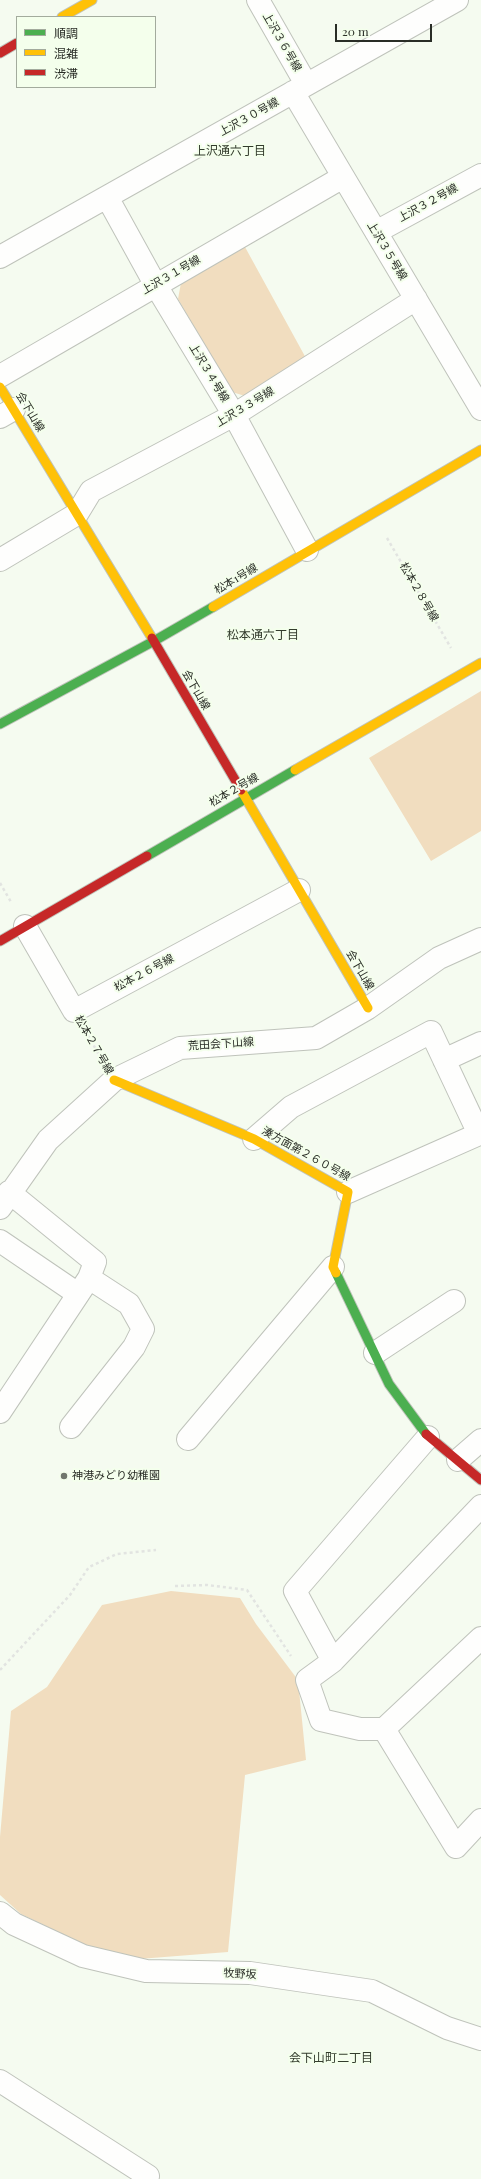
<!DOCTYPE html>
<meta charset="utf-8">
<style>
body{margin:0}
#map{position:relative;width:481px;height:2179px;overflow:hidden;background:#f5fbf0;font-family:"Playfair Display","Noto Sans JP",serif}
canvas{display:block}
.legend{position:absolute;left:16px;top:16px;width:140px;height:72px;box-sizing:border-box;background:#f4ffec;border:1px solid #a3ab9d;margin:0;padding:5px 7px;list-style:none;font-size:12px;color:#292d26}
.legend li{display:flex;align-items:center;gap:8px;height:20px}
.legend b{width:20px;border:1px solid #a3ab9d}
.scale{position:absolute;left:335px;top:24px;width:97px;height:18px;box-sizing:border-box;border:2px solid #292d26;border-top:0;padding-left:5px;font-size:12px;line-height:14px;white-space:nowrap;color:#292d26;-webkit-text-stroke:3px #f4ffec;paint-order:stroke}
</style>
<div id="map">
<canvas width="481" height="2179"></canvas>
<ul class="legend">
<li><b style="height:5px;background:#4caf50"></b>順調</li>
<li><b style="height:5px;background:#ffc107"></b>混雑</li>
<li><b style="height:5px;background:#c62828"></b>渋滞</li>
</ul>
<div class="scale">20 m</div>
</div>
<script>
const ctx = document.querySelector('canvas').getContext('2d');
ctx.lineJoin = 'round';
function fill(path, color) {
  ctx.fillStyle = color;
  ctx.fill(path, 'evenodd');
}
function toPath(rows) {
  const path = new Path2D();
  for (const r of rows) {
    path.moveTo(r[0], r[1]);
    for (let i = 2; i < r.length; i += 2) path.lineTo(r[i], r[i + 1]);
  }
  return path;
}
function stroke(path, color, width, dash) {
  ctx.strokeStyle = color;
  ctx.lineWidth = width;
  ctx.lineCap = dash ? 'butt' : 'round';
  ctx.setLineDash(dash || []);
  ctx.stroke(path);
}
function write(font, color, halo, rows, align = 'center') {
  ctx.font = font + ' "Playfair Display","Noto Sans JP",serif';
  ctx.lineWidth = 4;
  ctx.setLineDash([]);
  ctx.textBaseline = 'middle';
  ctx.strokeStyle = halo;
  ctx.fillStyle = color;
  for (const [text, x, y, turn = 0] of rows) {
    ctx.save();
    ctx.translate(x, y);
    ctx.rotate((+turn || 0) * Math.PI / 180);
    ctx.textAlign = isNaN(turn) ? turn : align;
    if (halo) ctx.strokeText(text, 0, 0);
    ctx.fillText(text, 0, 0);
    ctx.restore();
  }
}
const green = toPath([
 [245,247,307,360,245,396,232,392,178,299,181,283],
 [481,691,481,831,431,861,369,758],
 [171,1591,240,1598,256,1624,298,1680,306,1760,245,1775,228,1952,139,1959,83,1944,21,1914,0,1895,0,1837,11,1711,47,1687,102,1605]
]);
const path = toPath([
 [387,538,451,648],
 [0,883,11,902],
 [88,1035,99,1055],
 [175,1586,207,1585,247,1590,291,1656],
 [0,1670,70,1595,89,1567,117,1554,156,1550]
]);
const street = toPath([
 [258,0,306,84],
 [293,92,481,409],
 [107,197,155,284,234,415,307,550],
 [376,232,481,175],
 [0,257,457,0],
 [0,376,343,177],
 [0,417,14,409],
 [0,560,77,514,91,491,234,415,416,299],
 [25,926,74,1011,299,890],
 [444,1060,481,1043],
 [254,1139,291,1107,431,1032,479,1134,348,1192],
 [0,1208,48,1140,114,1080,180,1048,316,1038,368,1008,439,958,481,939],
 [0,1241,78,1294],
 [375,1353,454,1301],
 [0,1412,89,1278,95,1262,9,1192],
 [71,1427,134,1347,143,1329,129,1304,89,1278],
 [428,1437,295,1591,333,1661,481,1506],
 [188,1439,333,1267],
 [458,1460,481,1440],
 [333,1661,307,1680,321,1720,360,1729,384,1729,481,1638],
 [384,1729,456,1847,481,1820],
 [0,1913,14,1924,83,1956,146,1971,250,1973,372,1991,447,2028,481,2039],
 [0,2081,148,2176,146,2179]
]);
const fast = toPath([
 [0,724,154,641,213,607],
 [147,856,295,770],
 [336,1273,389,1384,426,1434]
]);
const slow = toPath([
 [62,17,92,0],
 [0,387,152,638],
 [213,607,481,450],
 [295,770,481,663],
 [241,790,368,1008],
 [114,1080,254,1139,348,1192,333,1267,336,1273]
]);
const jam = toPath([
 [0,53,17,43],
 [152,638,241,790],
 [0,941,147,856],
 [426,1434,481,1480]
]);
const markers = [
 [64,1476,4,"#70756d"]
];
const streetNames = [
 ["上沢３６号線",282,42,60],
 ["上沢３０号線",249,117,-29],
 ["上沢３２号線",428,203,-29],
 ["上沢３５号線",387,251,59],
 ["上沢３１号線",171,275,-30],
 ["上沢３４号線",209,373,59],
 ["上沢３３号線",245,407,-31],
 ["会下山線",30,412,59],
 ["松本1号線",236,579,-31],
 ["松本２８号線",419,592,60],
 ["会下山線",196,690,60],
 ["松本２号線",234,790,-30],
 ["会下山線",360,970,60],
 ["松本２６号線",144,973,-28],
 ["荒田会下山線",221,1044,-4],
 ["松本２７号線",94,1045,60],
 ["湊方面第２６０号線",306,1154,29],
 ["牧野坂",240,1974,3]
];
const poiNames = [
 ["神港みどり幼稚園",72,1476]
];
const neighbourhoodNames = [
 ["上沢通六丁目",230,151],
 ["松本通六丁目",263,635],
 ["会下山町二丁目",331,2058]
];
fill(green, '#f1ddbf');
stroke(street, '#bfc3bb', 24);
stroke(fast, '#bfc3bb', 11);
stroke(slow, '#bfc3bb', 11);
stroke(jam, '#bfc3bb', 11);
stroke(path, '#e2e4e1', 2.5, [3, 3]);
stroke(street, '#fefefd', 22);
stroke(fast, '#4caf50', 9);
stroke(slow, '#ffc107', 9);
stroke(jam, '#c62828', 9);
for (const [x, y, r, color] of markers) {
  const dot = new Path2D();
  dot.arc(x, y, r, 0, 2 * Math.PI);
  ctx.fillStyle = color;
  ctx.fill(dot);
  stroke(dot, '#f4ffec', 1.5);
}
write('11px', '#292d26', '#f4ffec', streetNames);
write('11px', '#292d26', '#f4ffec', poiNames, 'left');
write('12px', '#333c2d', '#f4ffec', neighbourhoodNames);
</script>
